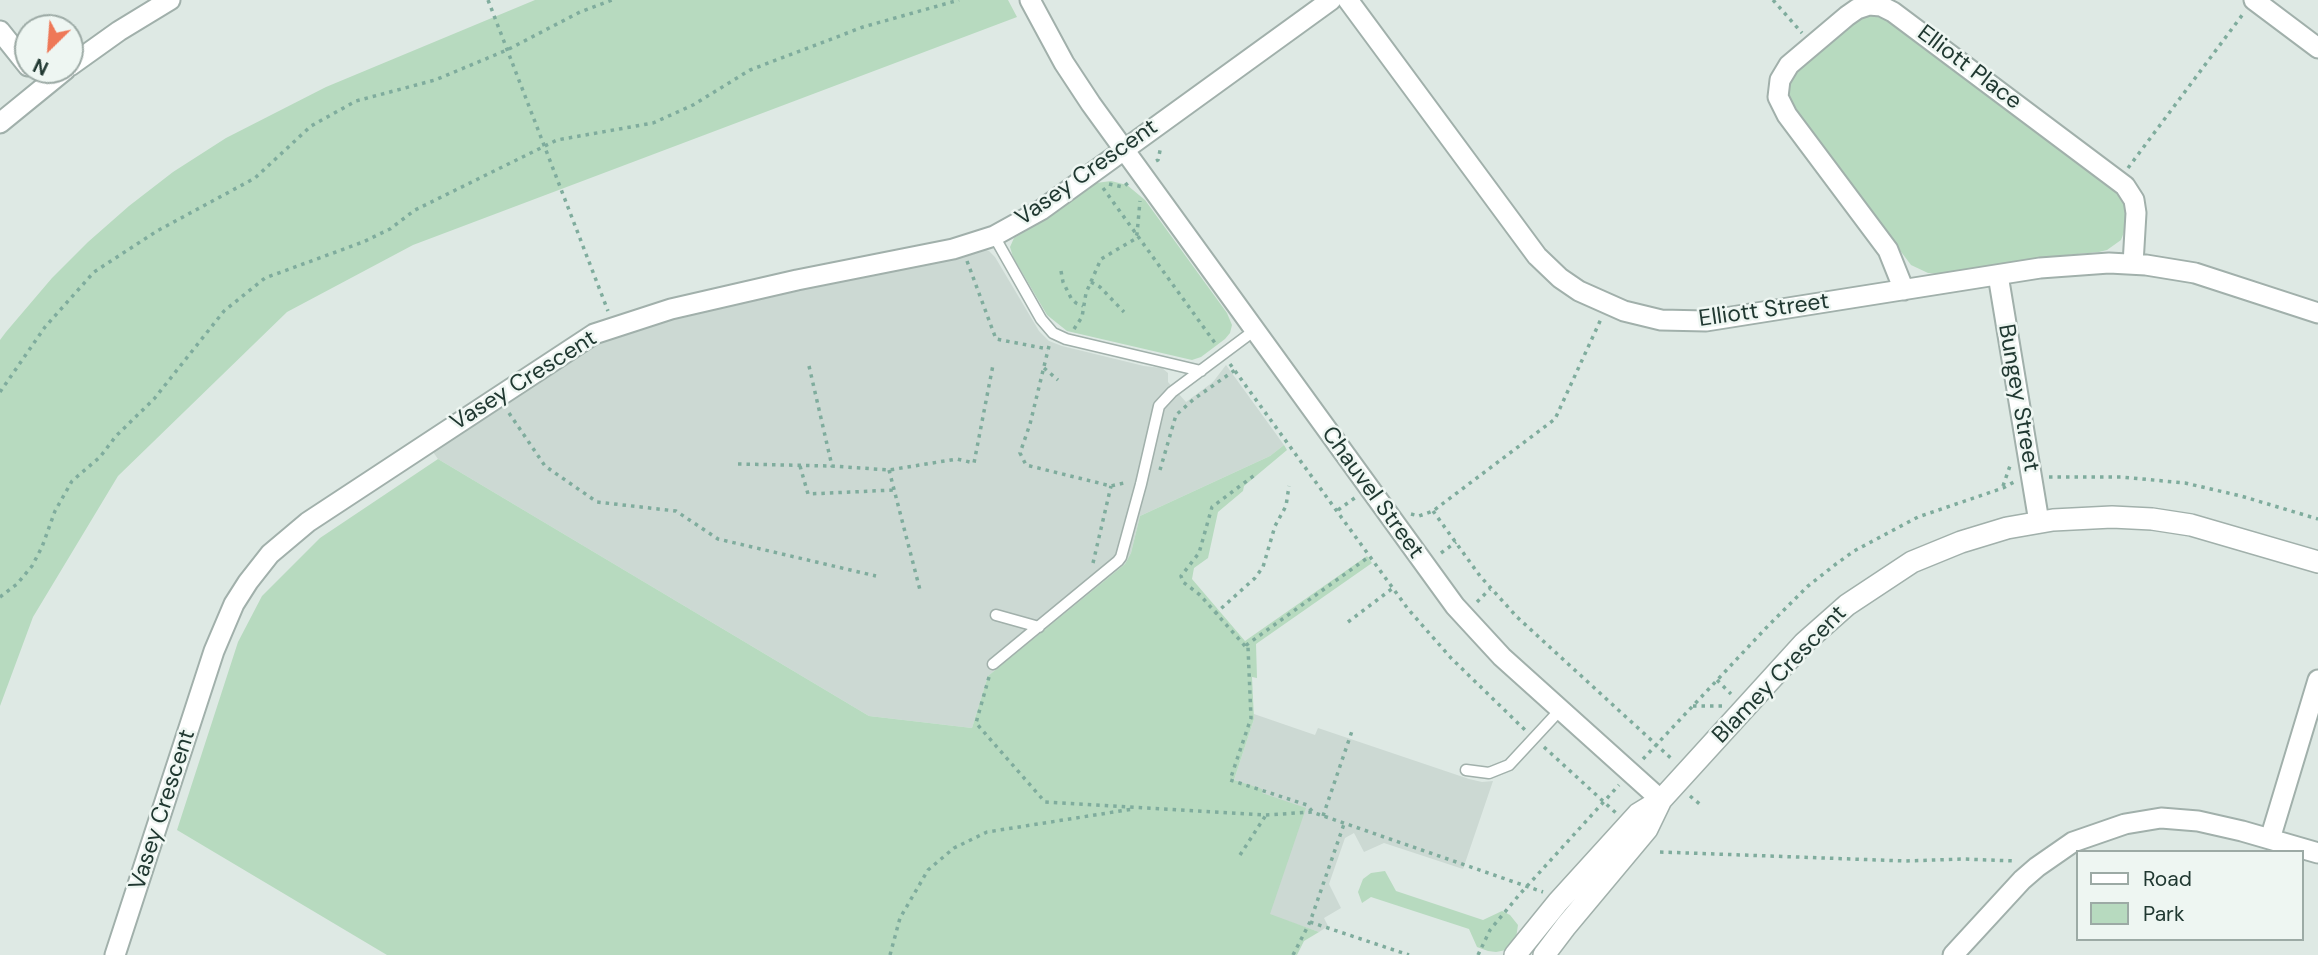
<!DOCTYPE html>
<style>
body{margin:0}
#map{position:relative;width:2318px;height:955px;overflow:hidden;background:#dee9e4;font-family:"DM Sans",sans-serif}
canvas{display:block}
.legend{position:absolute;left:2076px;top:850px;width:228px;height:91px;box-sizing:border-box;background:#eef6f2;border:2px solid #9caaa5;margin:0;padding:9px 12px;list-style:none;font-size:21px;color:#203831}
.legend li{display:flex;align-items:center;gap:14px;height:35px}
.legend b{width:35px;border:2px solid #9caaa5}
.north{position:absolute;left:14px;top:14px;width:70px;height:70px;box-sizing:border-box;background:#eef6f2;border:2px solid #9caaa5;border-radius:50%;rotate:205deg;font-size:19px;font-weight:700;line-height:28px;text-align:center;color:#203831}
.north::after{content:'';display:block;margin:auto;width:24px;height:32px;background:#ee7857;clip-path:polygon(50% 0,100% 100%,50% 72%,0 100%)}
</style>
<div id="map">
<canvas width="2318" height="955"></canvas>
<ul class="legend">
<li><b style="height:9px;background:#fff"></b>Road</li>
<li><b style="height:19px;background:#b7dabf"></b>Park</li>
</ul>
<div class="north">N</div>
</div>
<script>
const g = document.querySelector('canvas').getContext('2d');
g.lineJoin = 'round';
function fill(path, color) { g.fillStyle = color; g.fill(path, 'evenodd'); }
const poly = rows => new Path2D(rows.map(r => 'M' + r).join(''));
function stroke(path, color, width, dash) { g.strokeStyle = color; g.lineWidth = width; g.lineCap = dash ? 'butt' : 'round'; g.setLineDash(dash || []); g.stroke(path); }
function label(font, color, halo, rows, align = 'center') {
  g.font = font + ' "DM Sans",sans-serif'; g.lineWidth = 5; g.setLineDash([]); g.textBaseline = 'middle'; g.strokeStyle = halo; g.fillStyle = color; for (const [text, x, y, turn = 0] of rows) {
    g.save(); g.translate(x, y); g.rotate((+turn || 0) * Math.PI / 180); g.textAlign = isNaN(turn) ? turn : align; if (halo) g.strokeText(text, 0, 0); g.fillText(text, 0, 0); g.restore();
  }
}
fill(poly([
 [982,249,989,251,995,257,1039,331,1049,341,1062,346,1144,366,1162,368,1168,373,1168,382,1186,402,1213,382,1226,365,1284,445,1270,456,1140,516,1131,553,1125,564,988,676,972,728,869,716,438,459,433,452,579,351,632,329],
 [1254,714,1315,735,1318,728,1469,779,1482,782,1493,781,1463,869,1384,843,1364,852,1354,833,1345,838,1329,884,1341,908,1324,918,1328,926,1319,932,1270,915,1262,790,1234,780,1254,719]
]), '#ccd9d3');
fill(poly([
 [535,0,1008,0,1017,17,413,245,287,312,118,476,33,617,0,706,0,340,6,332,52,278,88,242,129,206,173,172,226,138,326,87],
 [1872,14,1885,16,2117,189,2127,205,2126,227,2121,240,2107,250,2099,252,2046,257,1939,274,1928,273,1911,265,1813,135,1790,103,1787,95,1788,84,1795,70,1858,17],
 [1111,181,1127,185,1145,200,1227,313,1232,325,1230,333,1225,339,1201,357,1192,360,1067,331,1047,315,1013,257,1010,247,1014,238,1039,223,1096,183],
 [1284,445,1287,450,1244,486,1243,491,1218,512,1208,558,1194,568,1192,579,1245,641,1367,556,1372,563,1256,644,1257,678,1252,677,1254,719,1234,780,1262,789,1262,793,1306,808,1270,914,1319,932,1304,941,1297,955,387,955,177,830,238,642,262,596,320,538,438,459,869,716,972,728,988,676,1125,564,1131,553,1140,516,1270,456],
 [1385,871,1396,891,1483,920,1502,911,1510,915,1518,925,1516,938,1506,950,1496,952,1488,951,1477,947,1469,929,1371,897,1362,903,1358,892,1363,879,1371,873]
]), '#b7dabf');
const service = poly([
 [994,236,1041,319,1053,333,1066,339,1201,371],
 [996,615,1039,627],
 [993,664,1118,561,1121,557,1141,484,1159,406,1172,392,1255,330],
 [1466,770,1489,773,1509,765,1560,710]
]);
const minor = poly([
 [1030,0,1064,63,1091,104,1455,606,1502,657,1661,800],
 [1348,0,1537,256,1560,278,1579,291,1624,311,1661,320,1706,321,2040,268,2109,263,2146,265,2195,273,2318,313],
 [2254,0,2318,48],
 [0,31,28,66],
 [70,66,119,31,170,0],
 [0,123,65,70],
 [1998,275,2039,522],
 [1904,290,1888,250,1787,115,1778,97,1780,80,1789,65,1847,16,1857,9,1869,5,1881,6,1893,12,2125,186,2134,200,2136,213,2133,264],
 [2270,839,2318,680],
 [115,955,214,651,234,604,248,582,270,554,308,522,594,334,671,309,797,280,953,249,994,236,1041,210,1331,0],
 [1953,955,2022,880,2037,867,2073,842,2125,824,2161,818,2198,821,2242,831,2318,853]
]);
const tertiary = poly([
 [1515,955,1558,902,1638,814,1661,800],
 [1544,955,1566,926,1647,829,1661,800,1804,643,1847,605,1912,562,1961,542,2007,528,2053,520,2112,517,2152,519,2191,525,2318,562]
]);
stroke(service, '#a1b0ab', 13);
stroke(minor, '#a1b0ab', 23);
stroke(tertiary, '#a1b0ab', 24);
stroke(poly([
 [488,0,608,311],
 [1773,0,1802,33],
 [1156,161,1158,160,1161,146],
 [2128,168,2243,14],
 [1109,184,1123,187,1128,183],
 [1103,188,1215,343],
 [967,261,996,339,1048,349],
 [1061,271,1063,282,1071,298,1076,303,1083,306],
 [1091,282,1100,287,1124,312],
 [1074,329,1082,317,1086,293,1101,259,1135,239,1137,234,1140,201],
 [1049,346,1030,424,1020,453,1026,465,1111,486,1128,482],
 [1230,364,1408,609,1451,658,1525,730],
 [809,366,832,466,889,470,957,459,974,463,993,365],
 [1044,368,1058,380],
 [0,392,45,327,94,272,157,231,255,178,311,126,356,101,435,80,507,50,580,12,612,0],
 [509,413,545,466,597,502,676,511,718,539,876,576],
 [738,464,832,466],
 [800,466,808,494,894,490],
 [889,470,920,590],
 [1160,470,1176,415,1194,399,1235,370],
 [2049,477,2121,477,2185,483,2241,496,2318,519],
 [2003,486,2011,463],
 [1338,510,1356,497],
 [1433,511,1480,576,1517,617,1674,761],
 [1411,514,1419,516,1433,511,1555,419,1601,319],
 [1441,553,1456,542],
 [1093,563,1111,486],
 [0,597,17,584,32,566,42,547,55,511,72,481,100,457,116,436,154,399,224,311,265,278,363,242,390,229,415,210,557,140,653,123,693,105,750,70,863,27,959,0],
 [1477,602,1490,589],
 [1215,614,1255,578,1263,567,1275,526,1286,506,1289,486],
 [1348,622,1393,588],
 [1245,646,1200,595,1183,582,1181,576,1199,553,1212,507,1256,474],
 [989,677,976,723,1045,802,1266,815,1312,812,1543,892],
 [1717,680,1731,694],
 [1693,706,1722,706],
 [1544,747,1616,813],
 [1643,759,1766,628,1808,586,1836,564,1854,551,1918,517,2003,488,2014,482],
 [1690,796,1702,806],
 [1312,811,1307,805,1230,780,1251,718,1248,647,1245,646,1370,556],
 [1323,816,1352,731],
 [1660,852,1906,861,1963,859,2016,861],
 [1240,855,1266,815],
 [1310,922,1409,955],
 [890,955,900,918,928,870,954,848,987,832,1133,809],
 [1293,955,1310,922,1344,824],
 [1478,955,1490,930,1519,895,1619,785]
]), '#7fac9d', 3.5, [3.5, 5]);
stroke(service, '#fff', 10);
stroke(minor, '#fff', 19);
stroke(tertiary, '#fff', 21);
label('23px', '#203831', '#eef6f2', [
 ["Elliott Place",1969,68,37],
 ["Vasey Crescent",1087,173,-35],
 ["Elliott Street",1764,311,-8],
 ["Vasey Crescent",524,381,-32],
 ["Bungey Street",2018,398,80],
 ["Chauvel Street",1372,493,54],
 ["Blamey Crescent",1780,675,-46],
 ["Vasey Crescent",163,810,-72]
]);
</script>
